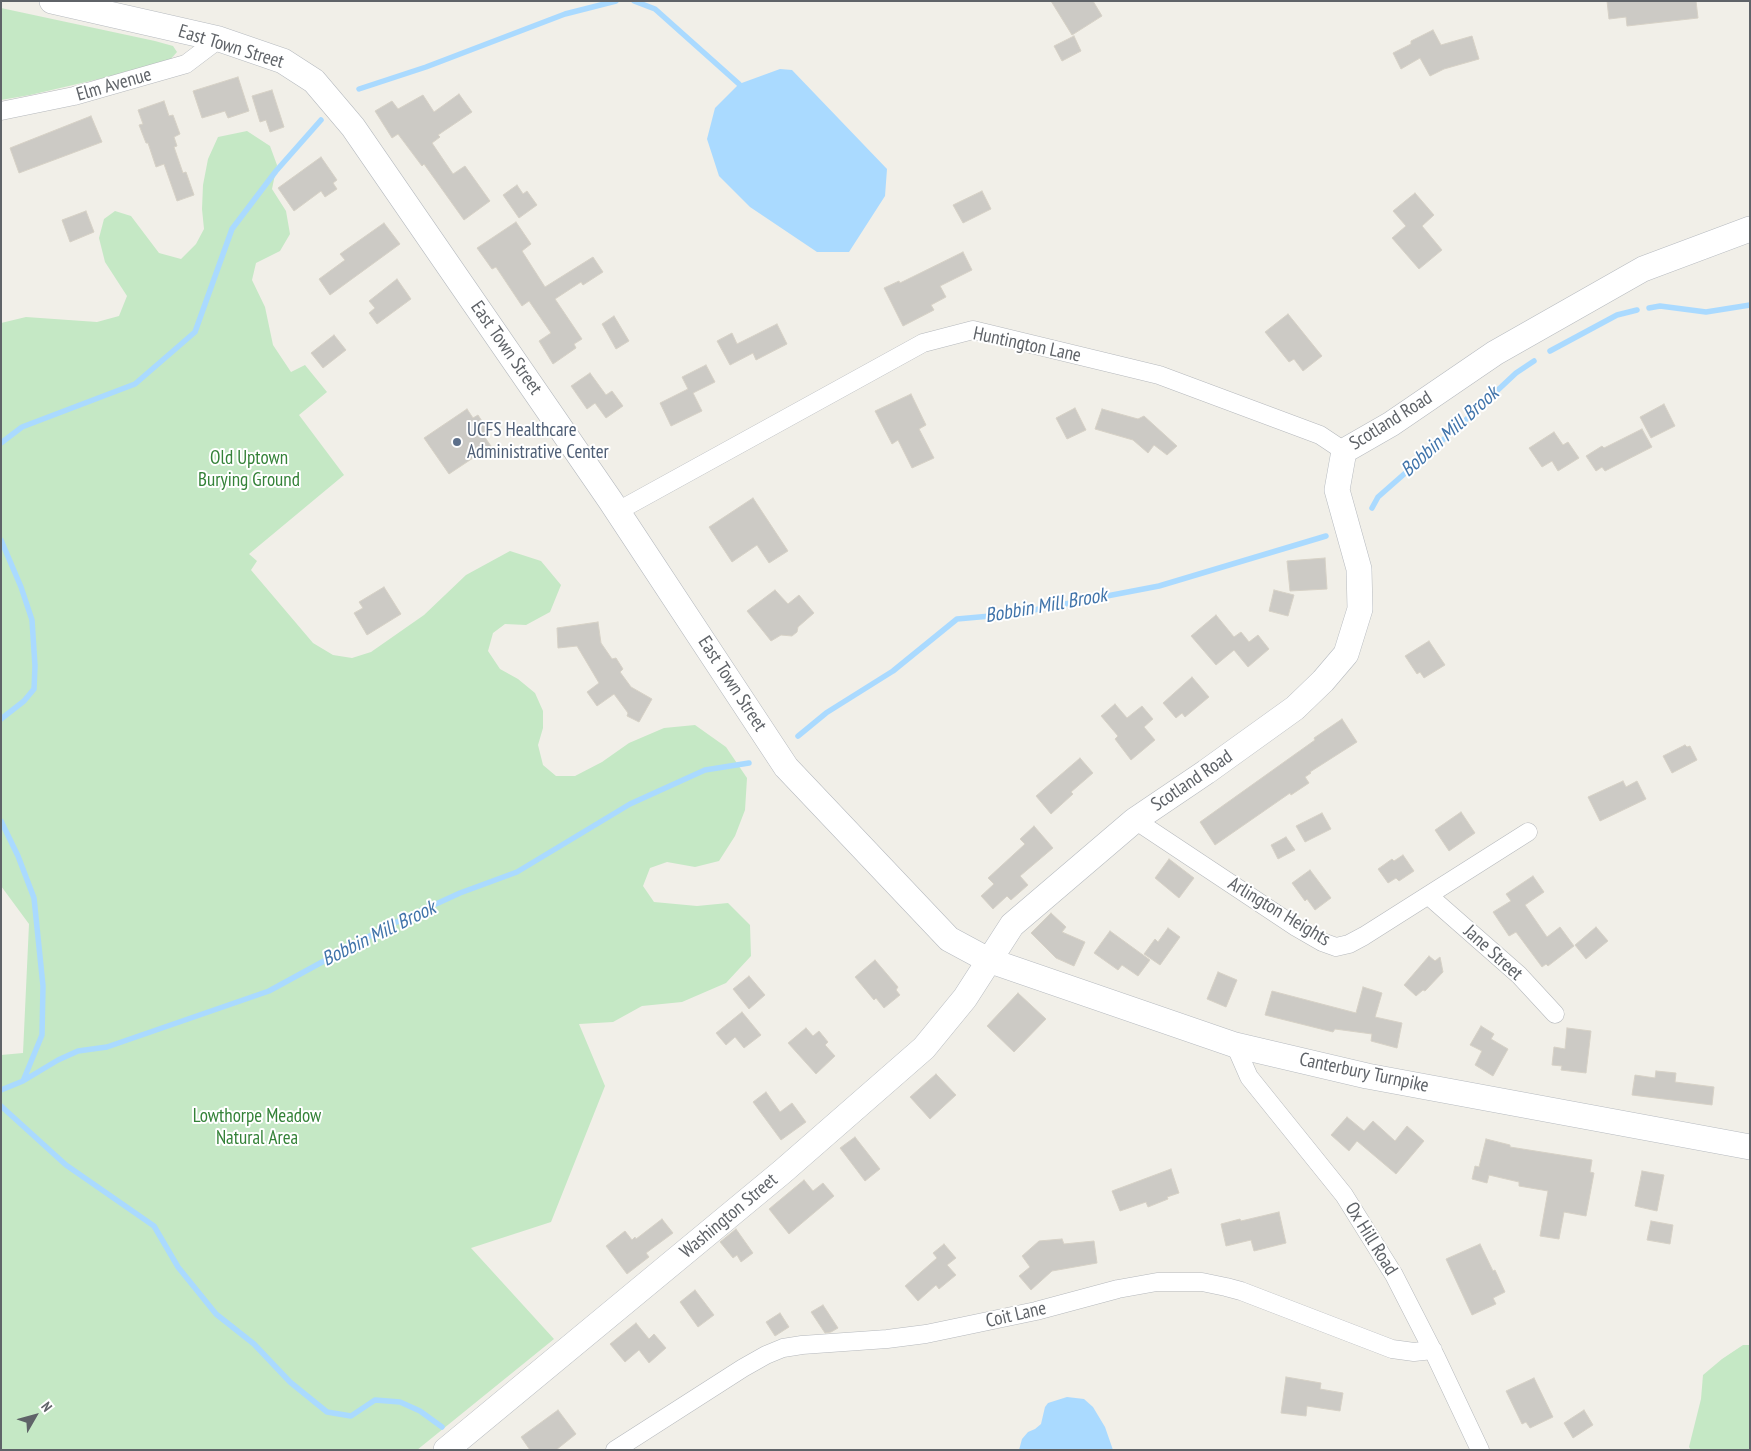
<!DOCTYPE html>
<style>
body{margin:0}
#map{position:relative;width:1751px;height:1451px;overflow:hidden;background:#f1efe8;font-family:"PT Sans Narrow",sans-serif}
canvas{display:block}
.frame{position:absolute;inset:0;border:2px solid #5f6368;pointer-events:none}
.north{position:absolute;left:10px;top:1391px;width:50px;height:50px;-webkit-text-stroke:4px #fff;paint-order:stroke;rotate:52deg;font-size:14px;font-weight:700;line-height:20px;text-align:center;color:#5f6368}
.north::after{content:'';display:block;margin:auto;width:18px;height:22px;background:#5f6368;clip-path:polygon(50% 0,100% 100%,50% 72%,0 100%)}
</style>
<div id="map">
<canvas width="1751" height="1451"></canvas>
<div class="frame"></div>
<div class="north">N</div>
</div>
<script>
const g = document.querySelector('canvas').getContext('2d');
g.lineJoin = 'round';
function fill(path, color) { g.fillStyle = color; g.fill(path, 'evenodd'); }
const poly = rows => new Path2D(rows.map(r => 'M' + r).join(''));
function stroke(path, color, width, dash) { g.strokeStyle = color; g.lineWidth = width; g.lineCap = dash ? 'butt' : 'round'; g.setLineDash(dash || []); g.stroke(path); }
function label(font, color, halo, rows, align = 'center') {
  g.font = font + ' "PT Sans Narrow",sans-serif'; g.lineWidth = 4; g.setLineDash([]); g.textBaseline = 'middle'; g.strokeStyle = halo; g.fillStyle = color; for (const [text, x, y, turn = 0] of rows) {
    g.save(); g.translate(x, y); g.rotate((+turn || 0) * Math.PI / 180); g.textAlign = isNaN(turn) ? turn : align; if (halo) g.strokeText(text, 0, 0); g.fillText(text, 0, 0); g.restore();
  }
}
fill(poly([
 [1,8,155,41,173,46,177,52,169,61,142,69,30,95,1,100],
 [247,131,270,146,277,165,272,189,286,211,290,234,280,251,256,263,252,280,265,307,273,345,291,372,305,365,327,392,299,415,344,475,249,554,257,561,251,570,313,643,333,655,352,658,371,652,424,615,466,575,510,551,541,561,561,585,550,612,526,625,505,624,493,633,488,651,500,669,518,679,535,693,543,711,543,728,538,745,543,765,556,776,575,776,602,762,629,743,664,728,695,725,726,747,747,778,745,810,735,836,719,861,695,867,667,862,650,868,643,886,654,902,697,906,728,903,750,925,751,956,726,983,682,1002,642,1006,613,1022,579,1024,605,1086,551,1222,471,1248,554,1339,417,1450,1,1450,1,1055,23,1053,29,924,1,886,1,323,26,317,97,322,119,316,127,296,105,262,99,238,104,219,115,211,131,216,159,253,181,259,196,244,204,229,202,209,203,185,208,159,218,137],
 [1743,1345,1750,1345,1750,1450,1691,1450,1689,1447,1701,1399,1703,1375,1722,1359]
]), '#c5e8c5');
fill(poly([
 [780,69,792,70,887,169,885,196,849,252,817,252,750,207,719,176,707,139,715,108,739,84],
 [1067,1397,1084,1399,1093,1407,1105,1427,1113,1450,1019,1450,1022,1439,1028,1432,1035,1429,1041,1424,1045,1407,1048,1403]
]), '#aadaff');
stroke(poly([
 [634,1,655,9,739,84],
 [359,89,426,67,565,14,616,1],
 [1649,308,1660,306,1706,312,1750,305],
 [1550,351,1617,315,1637,310],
 [1,443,22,427,135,384,195,332,232,229,276,171,321,120],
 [1372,508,1378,497,1469,417,1516,373,1534,361],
 [1,540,21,587,32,620,35,666,34,689,24,701,1,719],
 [798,736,826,713,893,671,957,619,1013,614,1159,586,1326,536],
 [1,821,18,856,34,898,43,986,42,1035,23,1081],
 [1,1090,23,1081,58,1060,78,1051,107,1047,269,991,390,925,460,893,517,872,630,804,705,770,749,763],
 [1,1106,66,1165,154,1226,178,1267,216,1314,254,1344,290,1382,327,1412,351,1416,375,1400,400,1402,420,1411,442,1427]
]), '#aadaff', 5.5);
const building = poly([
 [1051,1,1093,1,1102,16,1072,35,1051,1],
 [1607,1,1696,1,1698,18,1627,26,1626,17,1609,19,1607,1],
 [1433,30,1441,45,1472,36,1479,59,1444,69,1430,76,1420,58,1401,69,1393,53,1411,44,1411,41,1433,30],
 [1074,36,1081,51,1062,61,1054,46,1074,36],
 [238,77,249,111,228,118,225,111,202,118,193,91,238,77],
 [272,90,284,127,270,132,266,120,260,122,252,96,272,90],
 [459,94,472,112,438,135,440,137,432,143,453,174,465,166,490,201,464,220,424,164,422,166,398,134,392,138,375,111,392,101,398,109,423,95,434,112,459,94],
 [164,101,169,116,173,115,180,134,174,137,177,146,174,147,183,173,186,172,194,195,177,201,164,164,156,167,148,143,146,143,139,125,143,124,138,110,164,101],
 [91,116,102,142,19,173,10,148,91,116],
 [321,157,337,180,333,183,337,189,325,197,321,191,294,211,278,188,321,157],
 [517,185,523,194,527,191,537,205,519,218,503,195,517,185],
 [982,191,991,209,963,223,953,205,982,191],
 [1415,193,1434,215,1422,226,1442,250,1419,269,1392,238,1406,226,1393,211,1415,193],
 [86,211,94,232,70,242,62,220,86,211],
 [516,222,531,244,522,251,545,287,593,257,603,272,583,285,581,282,555,299,582,339,574,344,576,348,553,364,539,341,551,333,529,301,522,306,496,267,492,269,477,248,516,222],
 [384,223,400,244,330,295,319,279,345,260,340,254,384,223],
 [963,252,972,270,940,286,946,297,931,305,934,310,903,326,884,288,899,281,900,283,963,252],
 [397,279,411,299,377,324,369,313,375,308,369,301,397,279],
 [1288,314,1322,356,1303,371,1294,359,1289,362,1265,332,1288,314],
 [614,316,629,341,616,349,602,324,614,316],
 [777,324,787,344,756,360,753,353,730,365,717,341,732,333,737,344,777,324],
 [334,335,346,350,323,368,311,353,334,335],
 [706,365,715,382,693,393,702,411,671,426,660,403,688,389,682,377,706,365],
 [590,373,606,395,612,391,623,406,606,418,595,403,587,409,571,386,590,373],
 [911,394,926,425,919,429,934,458,912,468,898,440,892,444,875,411,911,394],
 [1664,404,1675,426,1651,438,1640,417,1664,404],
 [1075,408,1086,430,1067,439,1056,418,1075,408],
 [467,409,473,418,478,415,489,432,484,436,491,446,449,474,424,438,467,409],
 [1102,409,1138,419,1144,416,1177,446,1167,455,1154,445,1148,453,1133,440,1095,429,1102,409],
 [1642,429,1652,447,1605,471,1602,467,1596,471,1586,456,1602,446,1604,448,1642,429],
 [1554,432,1563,445,1568,442,1579,458,1558,471,1552,461,1542,467,1529,448,1554,432],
 [753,498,788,551,769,563,757,545,732,562,709,527,753,498],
 [1325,558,1327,589,1290,591,1287,561,1325,558],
 [384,587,401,614,367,635,354,613,363,608,359,602,384,587],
 [775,590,788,604,799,595,814,613,798,627,797,632,792,636,781,635,771,641,747,611,775,590],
 [1274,590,1294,595,1288,616,1269,611,1274,590],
 [1216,615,1234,637,1241,632,1249,642,1258,635,1269,649,1248,667,1234,650,1216,665,1191,636,1216,615],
 [598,622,601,643,612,659,616,658,623,669,620,672,631,687,652,699,639,722,627,716,628,713,614,694,597,706,587,692,599,683,577,646,558,648,557,628,598,622],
 [1429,641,1445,665,1424,678,1420,672,1417,674,1405,656,1429,641],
 [1192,677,1209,697,1185,717,1182,713,1176,718,1163,703,1192,677],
 [1115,704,1127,718,1142,706,1153,719,1144,727,1155,740,1131,760,1115,739,1118,736,1101,716,1115,704],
 [1342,719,1357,742,1310,772,1311,773,1305,777,1309,783,1291,795,1290,793,1215,845,1200,822,1315,740,1314,738,1342,719],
 [1685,745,1687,747,1690,746,1697,760,1672,773,1663,756,1685,745],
 [1080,758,1093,773,1071,792,1073,794,1051,814,1036,796,1080,758],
 [1623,781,1626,787,1637,781,1646,799,1600,821,1588,797,1623,781],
 [1461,812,1475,833,1449,851,1435,830,1461,812],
 [1322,813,1331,829,1305,842,1296,826,1322,813],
 [1034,826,1053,848,1020,876,1028,885,1011,900,1007,896,993,909,981,896,994,884,988,878,1025,844,1020,839,1034,826],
 [1286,837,1295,850,1278,859,1271,845,1286,837],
 [1403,855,1414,871,1399,881,1396,878,1388,883,1378,869,1392,859,1394,861,1403,855],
 [1169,859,1194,878,1179,898,1155,878,1169,859],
 [1310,870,1331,898,1315,910,1307,899,1305,901,1292,883,1310,870],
 [1533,876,1544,892,1525,905,1547,937,1560,927,1574,946,1548,966,1546,964,1542,967,1516,932,1509,936,1493,912,1511,901,1506,894,1533,876],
 [1051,913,1066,927,1062,932,1085,942,1074,966,1056,958,1031,933,1051,913],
 [1596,927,1608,941,1586,959,1575,945,1596,927],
 [1168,928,1180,937,1160,965,1144,954,1155,939,1158,942,1168,928],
 [1110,931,1150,960,1138,976,1122,965,1118,970,1094,953,1110,931],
 [1429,956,1435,961,1440,957,1443,972,1425,991,1423,990,1416,996,1404,985,1429,956],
 [875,960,898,987,896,990,900,995,884,1008,876,998,874,1000,855,977,875,960],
 [1218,972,1237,980,1226,1007,1207,999,1218,972],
 [749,976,765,995,749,1009,733,989,749,976],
 [1363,987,1382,993,1375,1017,1402,1023,1397,1048,1371,1041,1372,1034,1335,1029,1333,1032,1265,1015,1272,991,1356,1013,1363,987],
 [1018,993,1046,1019,1014,1052,987,1026,1018,993],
 [742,1012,761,1035,744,1048,735,1037,726,1045,716,1033,742,1012],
 [1481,1026,1494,1034,1491,1039,1508,1049,1493,1076,1475,1065,1482,1051,1470,1045,1481,1026],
 [806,1028,813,1036,819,1031,828,1042,825,1045,835,1056,816,1074,788,1043,806,1028],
 [1567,1028,1591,1031,1586,1073,1561,1070,1562,1066,1552,1065,1554,1047,1565,1049,1567,1028],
 [1656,1071,1676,1073,1675,1082,1714,1087,1712,1105,1632,1095,1635,1075,1655,1078,1656,1071],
 [936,1074,956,1095,930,1119,910,1097,936,1074],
 [766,1092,780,1112,792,1103,806,1122,781,1140,753,1102,766,1092],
 [1347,1117,1364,1131,1373,1121,1395,1141,1407,1126,1424,1141,1396,1174,1357,1141,1349,1151,1331,1135,1347,1117],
 [855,1137,880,1169,865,1181,840,1148,855,1137],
 [1486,1139,1510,1145,1510,1147,1592,1160,1590,1172,1594,1173,1586,1216,1564,1212,1559,1239,1540,1236,1548,1191,1519,1186,1519,1182,1489,1175,1487,1183,1472,1179,1475,1166,1479,1167,1486,1139],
 [1171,1169,1179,1193,1167,1197,1168,1199,1148,1207,1146,1202,1120,1211,1112,1191,1171,1169],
 [1642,1171,1664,1175,1657,1211,1635,1206,1642,1171],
 [804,1180,813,1191,823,1183,834,1196,789,1234,769,1209,804,1180],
 [1279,1212,1286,1243,1254,1251,1251,1240,1226,1246,1221,1224,1240,1219,1241,1221,1279,1212],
 [662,1219,673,1233,646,1253,649,1257,627,1274,606,1246,625,1231,632,1240,635,1237,636,1239,662,1219],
 [1651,1221,1673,1225,1670,1244,1647,1240,1651,1221],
 [736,1229,753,1253,741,1262,737,1255,733,1258,720,1242,736,1229],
 [1062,1239,1064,1244,1094,1241,1097,1263,1052,1271,1031,1290,1019,1276,1030,1267,1022,1256,1039,1241,1062,1239],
 [944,1244,956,1258,947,1265,956,1275,939,1289,936,1285,918,1301,905,1286,937,1258,933,1253,944,1244],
 [1480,1244,1493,1271,1495,1270,1505,1292,1493,1298,1496,1304,1472,1315,1446,1259,1480,1244],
 [695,1290,714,1315,698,1327,680,1302,695,1290],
 [823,1305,838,1328,831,1332,825,1333,811,1312,823,1305],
 [780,1313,789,1327,775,1336,766,1322,780,1313],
 [636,1323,649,1339,654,1334,666,1348,649,1363,639,1350,625,1362,610,1344,636,1323],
 [1286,1377,1321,1383,1320,1389,1343,1393,1340,1411,1307,1406,1306,1416,1281,1413,1286,1377],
 [1534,1378,1553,1417,1530,1428,1526,1422,1522,1424,1506,1391,1534,1378],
 [558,1410,576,1434,556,1450,530,1450,521,1437,558,1410],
 [1584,1410,1593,1425,1573,1438,1564,1423,1584,1410]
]);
fill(building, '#cccac5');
stroke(building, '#d6d1c6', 1);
const street = poly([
 [1,111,74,96,186,64,219,39],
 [618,511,923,343,973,330,1159,375,1320,435,1344,451],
 [1135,820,1296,927,1322,942,1336,947,1349,944,1364,936,1528,832],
 [1429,896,1519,975,1555,1014],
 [1235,1045,1249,1077,1344,1195,1394,1275,1436,1357,1480,1450],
 [615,1450,743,1368,766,1355,783,1348,802,1345,887,1339,926,1334,1036,1311,1118,1289,1157,1282,1202,1282,1226,1287,1241,1291,1392,1349,1414,1352,1433,1350]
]);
const secondary = poly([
 [52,1,219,39,283,61,314,81,353,127,610,500,786,767,949,939,988,960,1235,1045,1367,1076,1750,1147],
 [446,1450,782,1172,924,1048,965,998,1012,925,1135,820,1206,772,1295,708,1323,681,1346,654,1360,609,1359,569,1337,490,1344,451,1391,424,1495,353,1643,269,1750,229]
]);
stroke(street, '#b5b8bc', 19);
stroke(secondary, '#b6babf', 26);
stroke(street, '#fff', 18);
stroke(secondary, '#fff', 25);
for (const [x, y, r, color] of [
 [457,442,5,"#5c6f8a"]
]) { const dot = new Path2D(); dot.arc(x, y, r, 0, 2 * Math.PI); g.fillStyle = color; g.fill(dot); stroke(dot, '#fff', 2); }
label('19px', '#5f6368', '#fff', [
 ["East Town Street",231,47,17],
 ["Elm Avenue",114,85,-16],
 ["Huntington Lane",1027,345,12],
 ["East Town Street",506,348,55],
 ["Scotland Road",1391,421,-32],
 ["East Town Street",732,684,57],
 ["Scotland Road",1192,781,-34],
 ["Arlington Heights",1279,912,31],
 ["Jane Street",1493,953,42],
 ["Canterbury Turnpike",1364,1073,12],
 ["Washington Street",729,1216,-40],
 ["Ox Hill Road",1371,1239,58],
 ["Coit Lane",1016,1315,-13]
]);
label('19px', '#4e5e75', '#fff', [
 ["UCFS Healthcare",467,431],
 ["Administrative Center",467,453]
], 'left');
label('19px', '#348238', '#fff', [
 ["Old Uptown",249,459],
 ["Burying Ground",249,481],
 ["Lowthorpe Meadow",257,1117],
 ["Natural Area",257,1139]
]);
label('italic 20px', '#4174aa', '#fff', [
 ["Bobbin Mill Brook",1450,432,-42],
 ["Bobbin Mill Brook",1046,606,-10],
 ["Bobbin Mill Brook",379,934,-26]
]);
</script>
